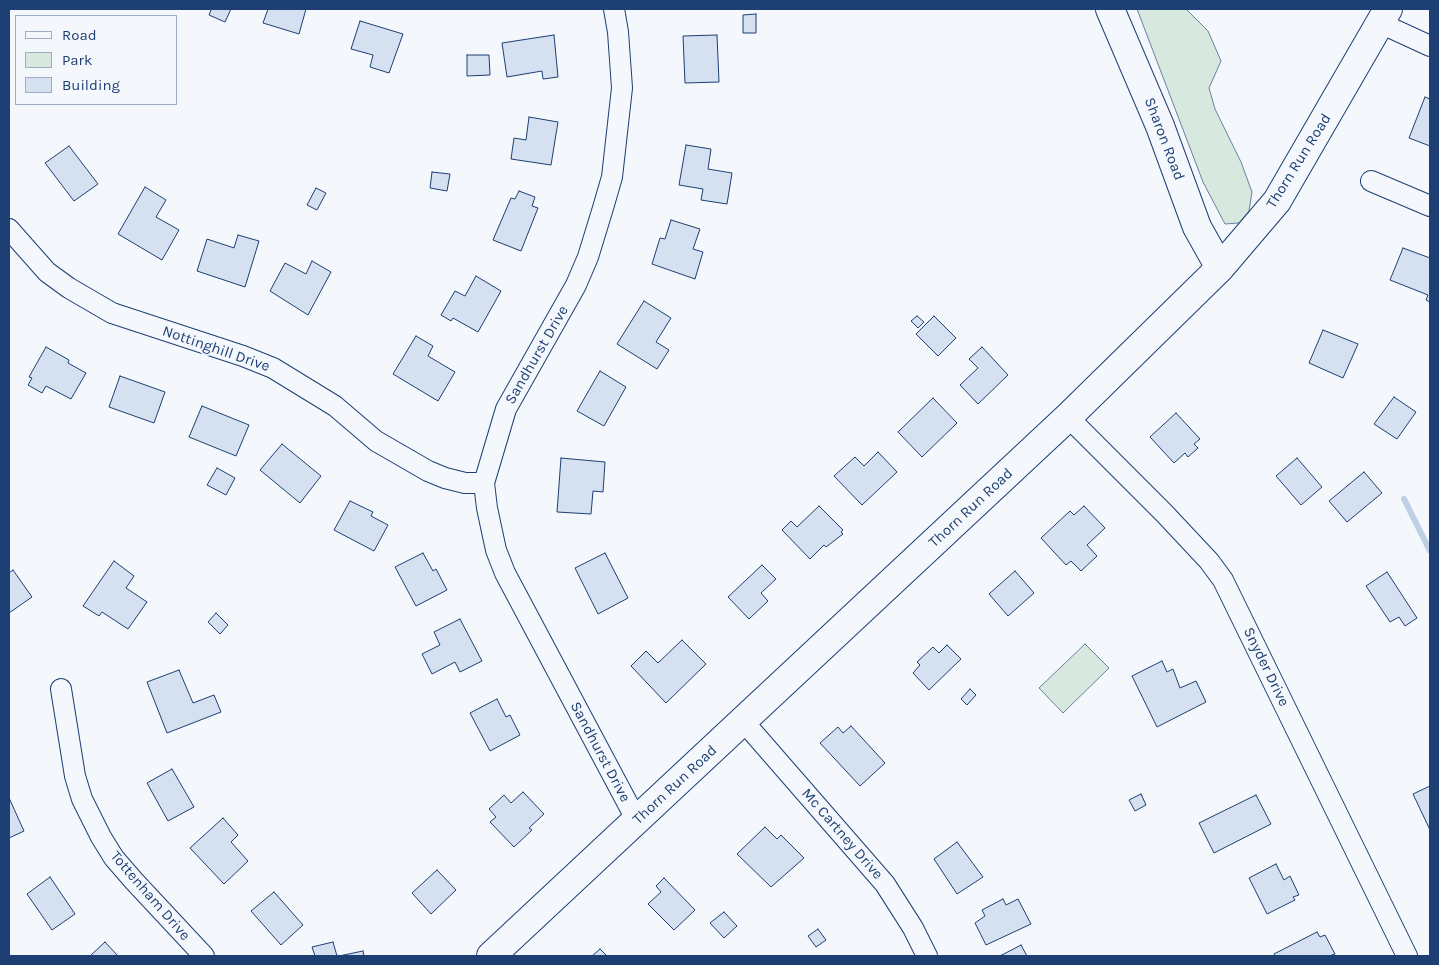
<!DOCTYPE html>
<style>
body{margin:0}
#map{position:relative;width:1439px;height:965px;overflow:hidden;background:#f4f7fb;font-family:Karla,sans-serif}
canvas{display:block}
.frame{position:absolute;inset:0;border:10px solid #1d3f73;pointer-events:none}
.legend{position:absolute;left:15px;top:15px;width:162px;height:90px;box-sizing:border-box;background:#f4f7fb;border:1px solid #9eadc5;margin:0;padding:6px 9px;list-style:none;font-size:15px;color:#1d3f73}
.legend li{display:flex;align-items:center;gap:10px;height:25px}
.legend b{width:25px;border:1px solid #9eadc5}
</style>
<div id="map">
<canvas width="1439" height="965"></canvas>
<div class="frame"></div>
<ul class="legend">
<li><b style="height:6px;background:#f4f7fb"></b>Road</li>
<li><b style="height:14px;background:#d7e8df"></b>Park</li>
<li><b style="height:14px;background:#d5e0f0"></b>Building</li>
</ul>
</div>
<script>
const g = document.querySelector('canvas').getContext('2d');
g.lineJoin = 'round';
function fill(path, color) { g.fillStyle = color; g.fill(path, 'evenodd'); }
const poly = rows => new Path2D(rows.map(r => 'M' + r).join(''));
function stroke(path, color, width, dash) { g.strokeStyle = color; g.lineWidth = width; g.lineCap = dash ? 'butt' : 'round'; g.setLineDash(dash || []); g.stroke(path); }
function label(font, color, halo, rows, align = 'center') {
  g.font = font + ' Karla,sans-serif'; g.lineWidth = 4; g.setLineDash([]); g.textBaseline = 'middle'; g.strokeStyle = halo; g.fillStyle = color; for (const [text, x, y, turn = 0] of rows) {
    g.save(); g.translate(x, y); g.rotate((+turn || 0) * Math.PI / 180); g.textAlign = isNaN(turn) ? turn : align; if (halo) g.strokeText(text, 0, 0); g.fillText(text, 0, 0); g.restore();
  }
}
const green = poly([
 [1137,9,1186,9,1208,31,1221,61,1209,88,1215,109,1241,162,1252,192,1249,211,1239,223,1225,224,1203,182,1137,9],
 [1085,644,1109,668,1063,713,1039,688,1085,644]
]);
fill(green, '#d7e8df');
stroke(green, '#687fa3', 1);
stroke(poly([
 [1404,499,1430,551]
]), '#bed0e5', 6);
const building = poly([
 [209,9,231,9,225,22,209,15,211,10,209,9],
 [268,9,306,9,299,34,263,23,268,9],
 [756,14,756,33,743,33,743,15,756,14],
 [360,21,403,34,389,73,370,67,373,55,351,49,360,21],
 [554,35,558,77,543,79,542,71,507,77,502,43,554,35],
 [717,35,719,82,685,83,683,36,717,35],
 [467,55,489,55,490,75,467,76,467,55],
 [1425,97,1430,99,1430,146,1409,138,1425,97],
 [529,117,558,122,551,165,511,159,514,138,526,140,529,117],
 [686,145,711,149,708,169,732,173,727,204,701,200,703,189,679,185,686,145],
 [69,146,98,184,74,201,45,163,69,146],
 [432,172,450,174,447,191,430,188,432,172],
 [145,187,166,200,156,217,179,230,162,260,118,234,145,187],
 [316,188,326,193,317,210,307,205,316,188],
 [519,191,535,197,532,206,538,208,521,251,493,240,511,198,515,199,519,191],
 [671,220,700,229,693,249,703,252,695,279,652,264,660,238,665,239,671,220],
 [238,235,259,241,245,287,197,271,207,239,234,248,238,235],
 [1403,248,1430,258,1430,302,1426,300,1428,295,1390,280,1403,248],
 [312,261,331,272,308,315,270,291,285,263,306,274,312,261],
 [476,276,501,291,478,332,453,318,451,321,441,315,455,291,465,296,476,276],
 [644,301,671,318,656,342,669,350,657,369,617,344,644,301],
 [917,316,924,322,918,328,911,321,917,316],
 [934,316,956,338,938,356,916,334,934,316],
 [1323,330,1358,344,1343,378,1309,363,1323,330],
 [416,336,433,346,428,356,455,372,438,401,393,374,416,336],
 [46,347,69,360,68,363,86,373,71,399,46,386,42,393,28,385,32,378,29,377,46,347],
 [982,347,1008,375,978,404,960,385,978,368,969,359,982,347],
 [600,371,626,387,604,426,577,411,600,371],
 [120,376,165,392,154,423,109,407,120,376],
 [1394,397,1416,412,1397,439,1374,424,1394,397],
 [933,398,957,423,922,457,898,432,933,398],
 [202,406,249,425,236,456,189,437,202,406],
 [1176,413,1200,439,1194,444,1198,448,1188,457,1185,453,1174,463,1150,437,1176,413],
 [282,444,321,476,300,503,260,470,282,444],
 [878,452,897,472,862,505,834,476,855,457,864,466,878,452],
 [561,458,605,462,603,492,593,491,591,514,557,512,561,458],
 [1297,458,1322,487,1301,505,1276,476,1297,458],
 [217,468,235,478,226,495,207,485,217,468],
 [1364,472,1382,493,1347,522,1329,501,1364,472],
 [350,501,373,512,371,516,388,525,374,551,334,530,350,501],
 [819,506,843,530,841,532,843,534,826,547,824,545,810,559,782,530,791,521,797,527,819,506],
 [1084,506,1105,528,1087,545,1097,556,1081,571,1071,561,1066,565,1041,538,1070,511,1074,515,1084,506],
 [423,553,433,571,436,569,447,590,416,606,395,567,423,553],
 [605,553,628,598,598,614,575,568,605,553],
 [114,561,134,576,126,588,147,602,128,629,102,612,99,616,83,606,114,561],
 [762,565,776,579,761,593,768,601,749,619,728,597,762,565],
 [13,570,32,597,9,613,9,573,13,570],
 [1015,571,1034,593,1008,616,989,594,1015,571],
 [1387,572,1417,618,1405,626,1399,617,1390,622,1366,586,1387,572],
 [216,613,228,625,220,634,208,622,216,613],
 [460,619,482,661,460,672,455,662,432,674,422,654,440,645,434,632,460,619],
 [682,640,706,664,666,703,631,666,646,651,658,663,682,640],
 [947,645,961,659,929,690,913,673,920,665,917,662,933,647,939,653,947,645],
 [1162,661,1167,672,1173,669,1180,688,1196,681,1206,702,1157,727,1132,676,1162,661],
 [179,670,193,703,214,695,221,712,167,733,147,682,179,670],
 [970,689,976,695,967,705,961,699,970,689],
 [497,699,506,717,510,715,520,735,490,751,470,713,497,699],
 [851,726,885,763,860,786,820,743,838,727,843,733,851,726],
 [172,769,194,807,168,821,147,783,172,769],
 [1430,786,1430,830,1413,794,1430,786],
 [523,792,544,814,529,828,532,830,514,847,490,822,496,817,489,809,504,795,511,803,523,792],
 [1141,794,1146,805,1135,811,1129,800,1141,794],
 [1256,795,1271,824,1214,853,1199,823,1256,795],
 [10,800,24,831,9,838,9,801,10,800],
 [223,818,238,835,231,842,248,861,224,884,190,848,223,818],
 [765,827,777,839,781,835,804,858,771,887,737,854,765,827],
 [957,842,983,877,957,894,934,859,957,842],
 [1276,864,1284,880,1290,876,1299,895,1293,897,1295,900,1267,914,1249,878,1276,864],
 [437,870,456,890,431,914,412,893,437,870],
 [50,877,75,914,52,930,27,894,50,877],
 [664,878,695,910,674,930,648,904,661,892,656,886,664,878],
 [274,892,303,925,281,945,251,911,274,892],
 [1003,899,1006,905,1018,899,1031,924,986,945,975,923,985,916,982,910,1003,899],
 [724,912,737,926,724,938,710,923,724,912],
 [818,929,826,940,816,947,808,936,818,929],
 [1317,932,1320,937,1325,935,1335,954,1329,956,1275,956,1274,954,1317,932],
 [105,942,118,956,90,956,105,942],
 [333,942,337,956,315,956,312,947,333,942],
 [1021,945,1027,956,1000,956,1021,945],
 [600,949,607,956,592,956,600,949],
 [363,951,364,956,339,956,363,951]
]);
fill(building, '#d5e0f0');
stroke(building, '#1d3f73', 1);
const street = poly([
 [614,9,618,32,622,88,612,177,603,208,588,257,576,285,506,409,484,483,487,508,496,550,505,573,637,821],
 [1380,23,1430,46],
 [1371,181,1430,206],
 [9,229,47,272,69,288,112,313,243,356,273,368,335,406,376,441,428,471,445,478,465,483,484,483],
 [1068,417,1164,513,1209,561,1223,580,1407,956],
 [61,689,75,776,82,799,101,837,114,858,134,881,204,956],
 [744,722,885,884,913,928,927,956]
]);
const secondary = poly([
 [1110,9,1160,126,1197,227,1220,268],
 [491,956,1068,417,1220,268,1277,201,1388,9]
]);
stroke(street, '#1d3f73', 22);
stroke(secondary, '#1d3f73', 30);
stroke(street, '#f4f7fb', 20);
stroke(secondary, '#f4f7fb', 28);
label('15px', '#1d3f73', '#f4f7fb', [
 ["Sharon Road",1164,139,69],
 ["Thorn Run Road",1299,161,-58],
 ["Nottinghill Drive",216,349,19],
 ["Sandhurst Drive",537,355,-60],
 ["Thorn Run Road",971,508,-43],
 ["Snyder Drive",1266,667,64],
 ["Sandhurst Drive",600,752,62],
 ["Thorn Run Road",675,785,-43],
 ["Mc Cartney Drive",842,834,49],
 ["Tottenham Drive",150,896,49]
]);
</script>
